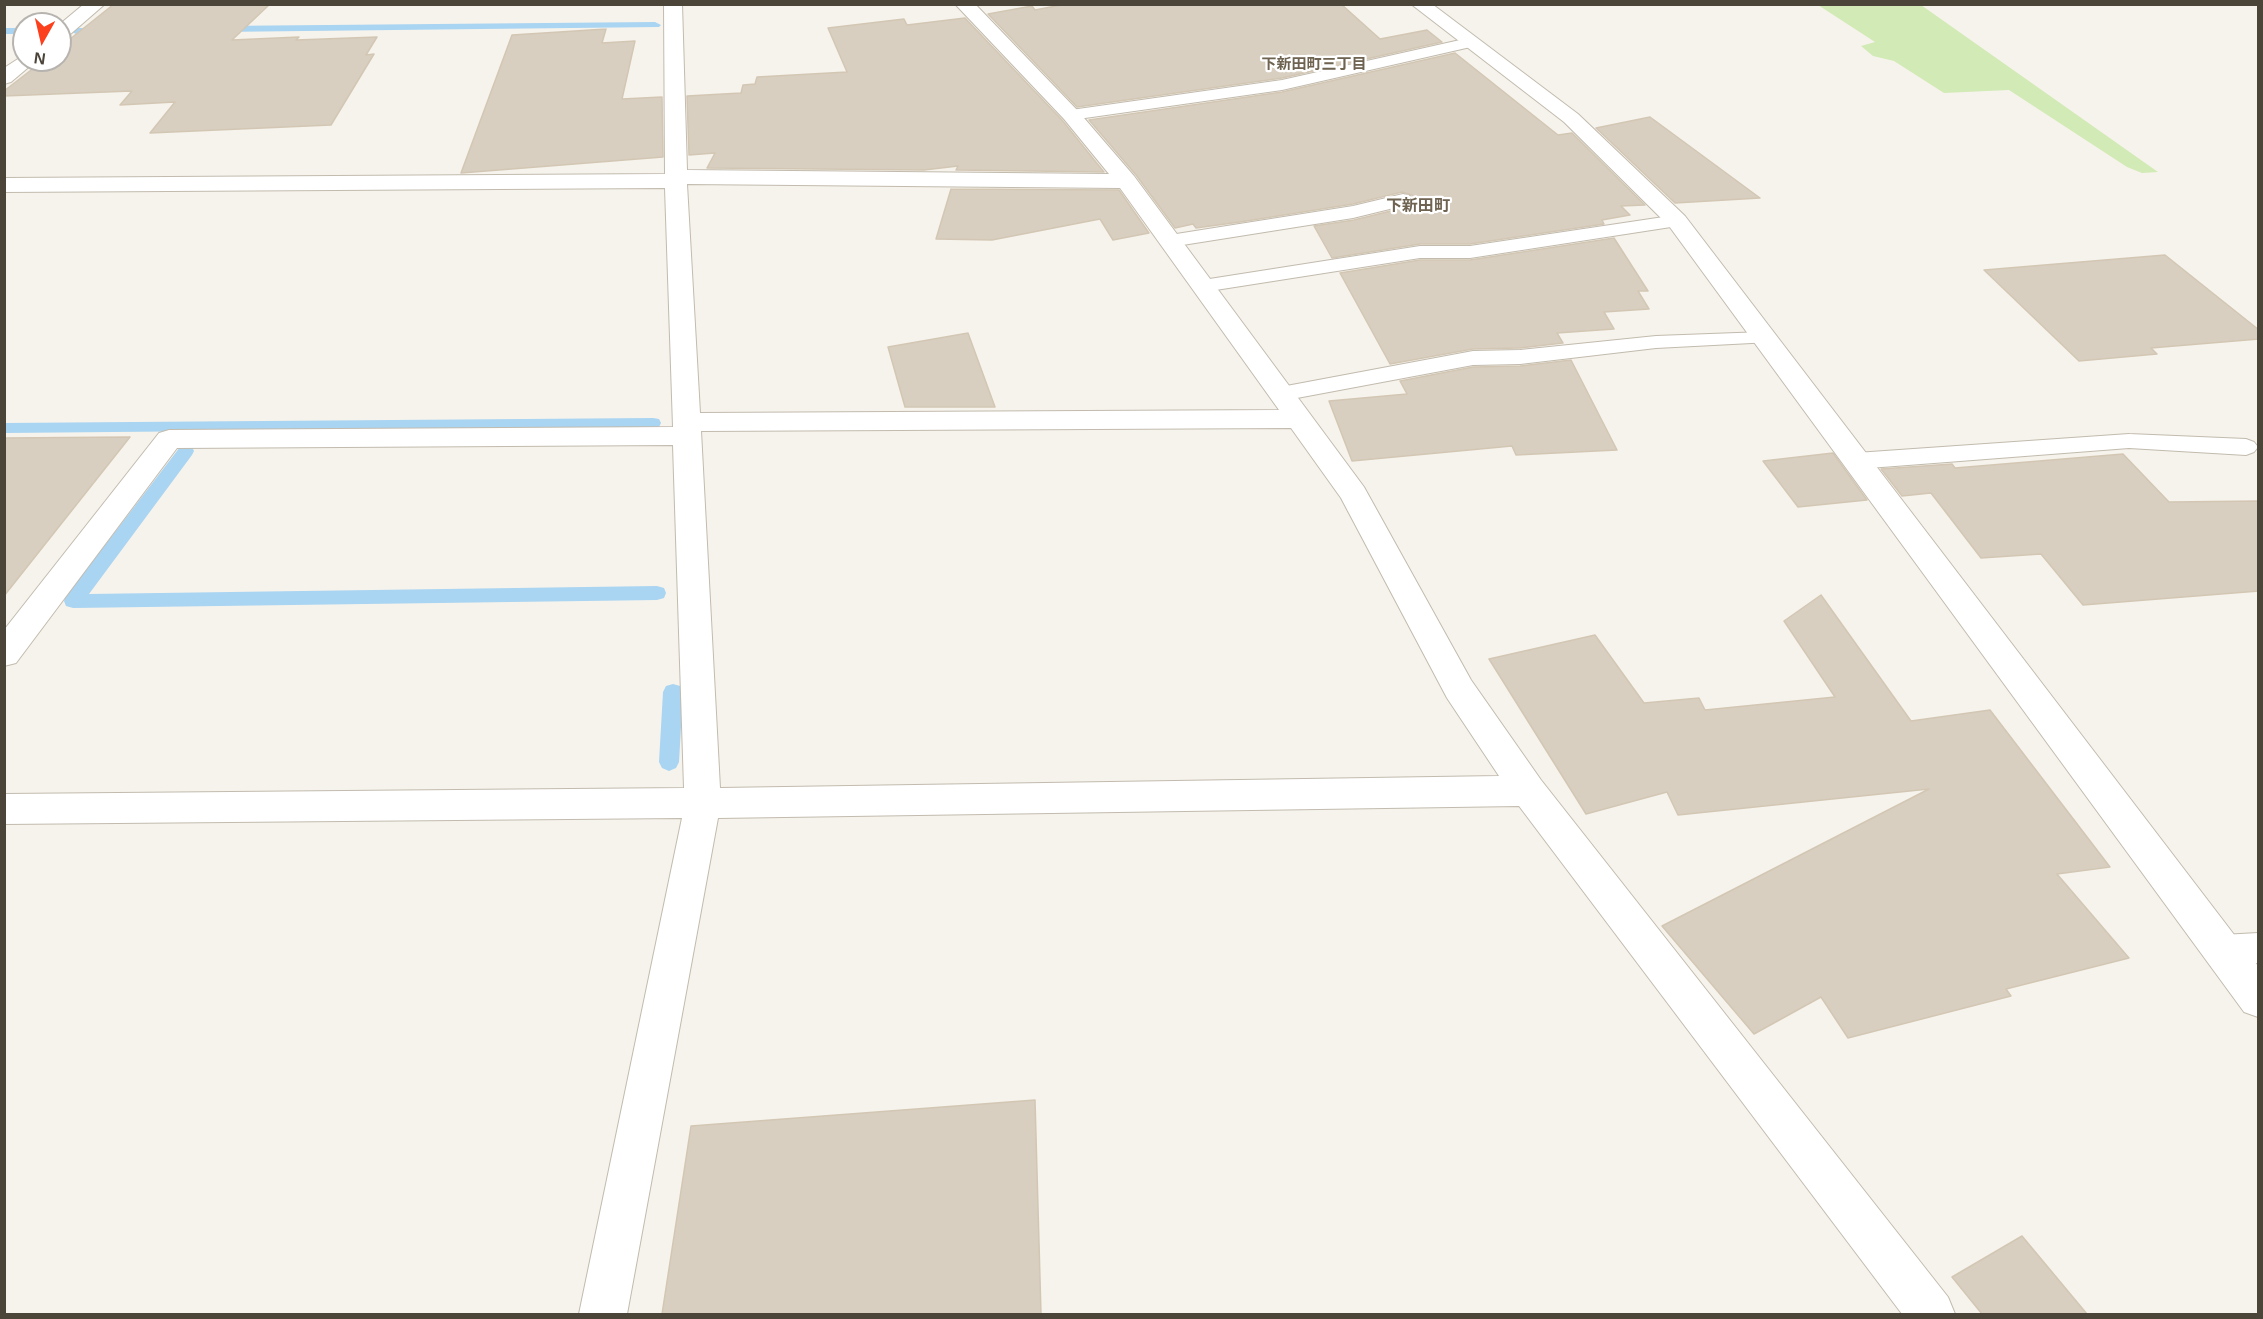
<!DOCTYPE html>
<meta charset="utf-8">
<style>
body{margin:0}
#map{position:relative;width:2263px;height:1319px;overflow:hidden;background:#f6f3ec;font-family:Arial,sans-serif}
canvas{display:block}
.frame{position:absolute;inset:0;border:6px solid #4b4439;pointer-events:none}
.north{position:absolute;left:12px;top:12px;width:60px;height:60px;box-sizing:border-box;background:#fff;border:2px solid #b7b4b0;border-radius:50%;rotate:188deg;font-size:16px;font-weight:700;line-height:24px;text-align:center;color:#4b4439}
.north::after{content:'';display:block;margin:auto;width:21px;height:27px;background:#fc3f1d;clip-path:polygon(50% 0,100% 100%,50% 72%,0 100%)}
</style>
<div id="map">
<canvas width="2263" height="1319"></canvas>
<div class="frame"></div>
<div class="north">N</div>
</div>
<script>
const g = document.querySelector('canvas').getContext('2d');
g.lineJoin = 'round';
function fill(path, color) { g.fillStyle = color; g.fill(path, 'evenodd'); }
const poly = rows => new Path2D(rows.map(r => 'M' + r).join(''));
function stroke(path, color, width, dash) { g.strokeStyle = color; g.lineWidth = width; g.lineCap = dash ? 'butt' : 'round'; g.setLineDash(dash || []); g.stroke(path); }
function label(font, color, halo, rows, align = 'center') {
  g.font = font + ' Arial,"Noto Sans JP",sans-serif'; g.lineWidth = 4.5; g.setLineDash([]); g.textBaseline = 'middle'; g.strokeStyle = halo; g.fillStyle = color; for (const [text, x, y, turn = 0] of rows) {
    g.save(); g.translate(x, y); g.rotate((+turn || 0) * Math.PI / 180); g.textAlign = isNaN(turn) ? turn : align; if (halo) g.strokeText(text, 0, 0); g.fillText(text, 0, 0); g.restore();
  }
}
fill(poly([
 [1818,5,1921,5,2158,172,2142,173,2127,167,2009,90,1944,93,1894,61,1873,56,1861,46,1875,42]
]), '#d2eab5');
fill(poly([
 [655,22,661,25,659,27,217,32,211,29,217,26,655,22],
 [4,28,24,28,24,34,4,34,4,28],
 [107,28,113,31,111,33,76,34,70,31,76,28,107,28],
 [653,418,659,419,661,423,659,427,4,433,4,423,653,418],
 [186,446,192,447,194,451,192,455,89,594,657,586,664,588,666,593,664,598,657,600,73,608,66,606,64,601,66,596,180,447,186,446],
 [673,684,680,686,683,692,679,762,676,768,669,771,662,768,659,762,663,692,666,686,673,684]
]), '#a9d4f2');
const building = poly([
 [114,4,270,4,232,40,299,37,296,40,377,37,366,55,374,54,331,125,150,133,175,102,120,105,132,91,4,96,4,91,44,60,60,60,60,47,114,4],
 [1066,4,1341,4,1380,39,1427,30,1442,42,1282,78,1077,107,988,14,1032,6,1035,10,1066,4],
 [965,18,1062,120,1104,172,956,170,958,166,924,170,707,168,715,153,689,155,687,96,741,93,743,85,755,84,757,77,847,72,828,28,904,19,907,25,965,18],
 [606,29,602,43,635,41,622,99,662,97,663,157,461,173,512,35,606,29],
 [1455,53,1558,135,1572,133,1645,205,1621,206,1630,215,1602,220,1604,224,1470,244,1420,244,1332,258,1314,226,1354,220,1411,206,1414,201,1412,195,1402,192,1353,204,1240,222,1196,228,1193,224,1175,228,1136,175,1089,120,1282,92,1455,53],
 [1650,117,1760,198,1675,203,1596,128,1650,117],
 [951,189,1119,190,1149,233,1113,240,1100,219,992,240,936,239,951,189],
 [1614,238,1648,291,1638,291,1649,309,1604,312,1614,329,1557,333,1563,343,1520,348,1473,349,1390,364,1340,273,1420,260,1470,260,1614,238],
 [2165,255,2259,330,2259,339,2151,348,2157,354,2079,361,1984,270,2165,255],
 [968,333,995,407,905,407,888,347,968,333],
 [1571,360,1617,450,1516,455,1512,446,1352,461,1329,401,1407,394,1400,381,1473,367,1520,366,1571,360],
 [130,437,4,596,4,438,130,437],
 [1833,453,1867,500,1798,507,1763,461,1833,453],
 [2123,454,2169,502,2259,501,2259,591,2083,605,2041,554,1981,558,1931,493,1902,496,1881,469,1952,464,1955,468,2123,454],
 [1821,595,1911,721,1990,710,2110,867,2057,874,2129,958,2006,989,2011,996,1848,1038,1821,997,1754,1034,1662,926,1929,789,1678,815,1667,792,1586,814,1489,659,1595,635,1644,703,1699,698,1705,710,1835,697,1784,621,1821,595],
 [1035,1100,1041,1314,662,1314,691,1126,1035,1100],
 [2022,1236,2087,1314,1982,1314,1952,1277,2022,1236]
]);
fill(building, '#d8cfc1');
stroke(building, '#d3c7b4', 1.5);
const service = poly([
 [1469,38,1475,40,1477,43,1475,46,1282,90,1071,120,1065,119,1063,115,1065,111,1071,110,1282,80,1469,38],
 [1403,194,1410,196,1412,200,1410,204,1353,218,1170,247,1163,245,1160,241,1163,237,1170,235,1353,206,1403,194],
 [1677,215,1684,217,1686,221,1684,225,1470,258,1420,258,1203,292,1196,290,1193,286,1196,282,1203,280,1420,246,1470,246,1677,215],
 [1764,332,1771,334,1775,338,1771,342,1656,348,1520,364,1473,365,1281,401,1273,399,1270,394,1273,389,1281,387,1473,351,1520,350,1656,336,1764,332],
 [2129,434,2246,439,2254,442,2258,447,2254,452,2246,455,2129,448,1856,469,1848,466,1844,461,1848,456,1856,453,2129,434],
 [2258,933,2258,963,2222,965,2211,961,2206,950,2211,939,2222,935,2258,933]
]);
const minor = poly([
 [84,4,105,4,67,37,60,39,60,24,84,4],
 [664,4,682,4,687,170,1109,174,1064,119,955,4,975,4,1078,111,1134,176,1364,487,1471,680,1541,780,1948,1297,1955,1314,1902,1314,1519,806,718,818,627,1314,579,1314,682,818,4,824,4,794,684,788,673,445,177,448,16,663,4,666,4,630,159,433,169,430,673,427,665,188,4,192,4,178,665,174,664,4],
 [687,184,1120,188,1279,410,700,413,687,184],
 [1291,428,1341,498,1447,698,1499,776,720,788,701,431,1291,428],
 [1411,4,1432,4,1578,114,1685,216,2258,966,2258,1017,2244,1012,1669,226,1564,122,1411,4],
 [24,55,24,60,37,60,11,82,4,84,4,68,24,55]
]);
stroke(service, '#c2bbae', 2);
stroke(minor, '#c2bbae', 2);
fill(service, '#fff');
fill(minor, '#fff');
label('bold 15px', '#6e6250', '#fff', [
 ["下新田町三丁目",1314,65]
]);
label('bold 16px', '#6e6250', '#fff', [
 ["下新田町",1418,207]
]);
</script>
